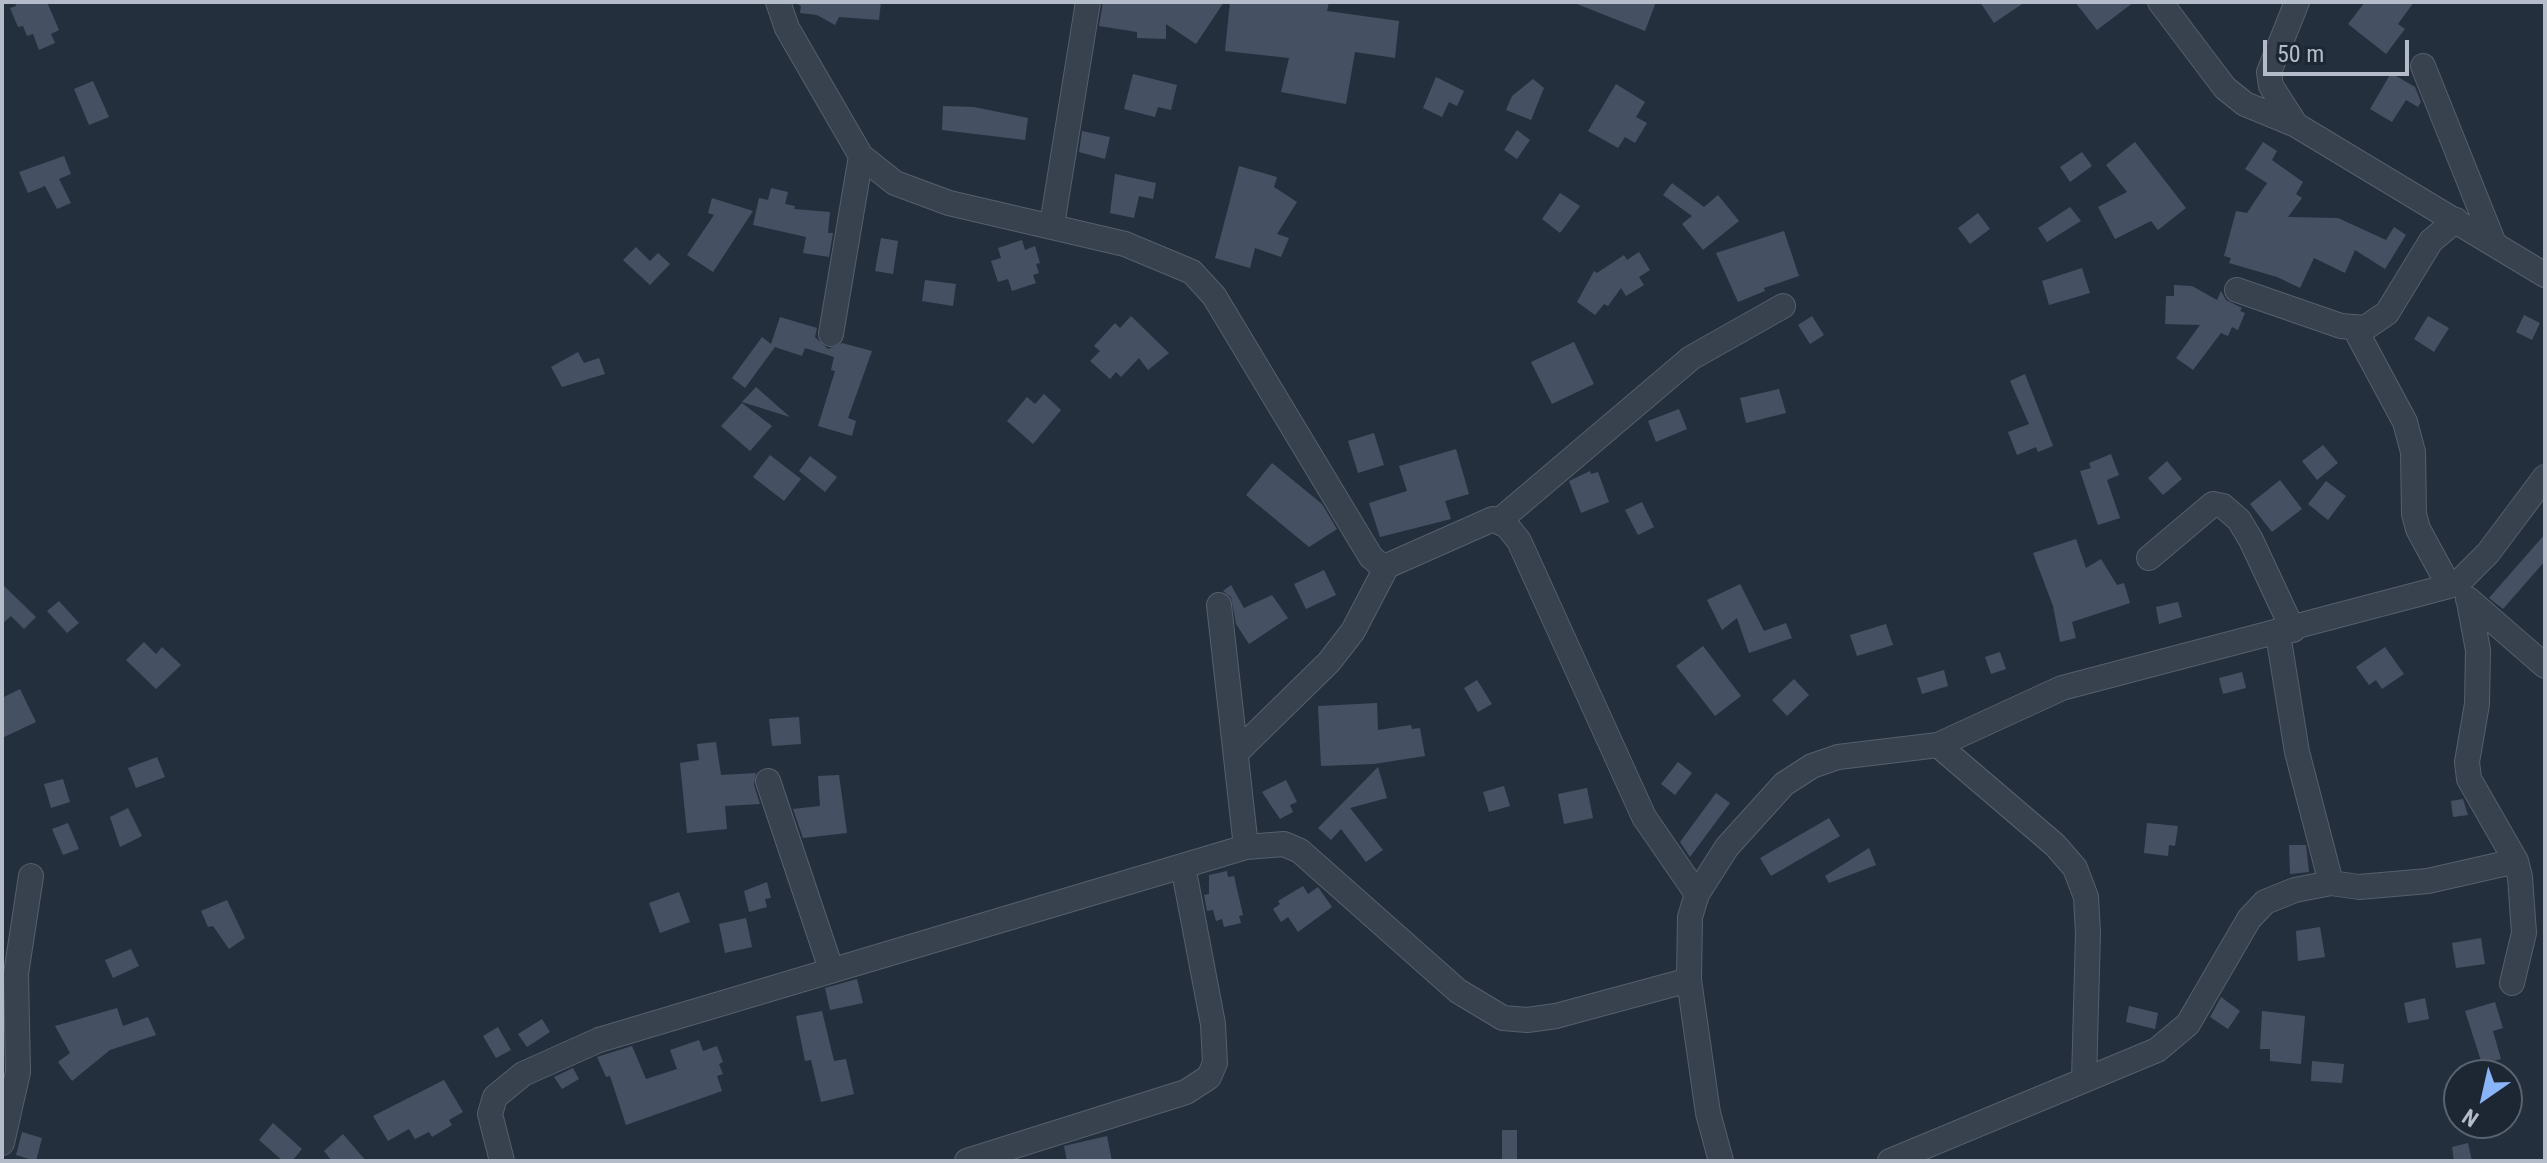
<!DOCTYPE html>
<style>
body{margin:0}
#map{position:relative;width:2547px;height:1163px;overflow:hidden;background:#242f3e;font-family:"Roboto Condensed",sans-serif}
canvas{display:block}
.frame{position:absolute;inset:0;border:4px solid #b4bcc9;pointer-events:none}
.north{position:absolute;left:2443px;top:1059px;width:80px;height:80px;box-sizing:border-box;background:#1d2633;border:2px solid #59626f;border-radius:50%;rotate:214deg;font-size:22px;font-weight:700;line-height:32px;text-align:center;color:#b4bcc9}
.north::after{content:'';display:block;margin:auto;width:28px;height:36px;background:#8ab4f8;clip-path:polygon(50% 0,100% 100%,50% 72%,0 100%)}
.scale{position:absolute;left:2263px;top:40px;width:146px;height:36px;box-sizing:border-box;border:4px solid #b4bcc9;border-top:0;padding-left:10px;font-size:24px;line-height:28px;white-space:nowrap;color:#b4bcc9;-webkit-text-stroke:6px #1d2633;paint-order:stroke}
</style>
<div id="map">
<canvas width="2547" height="1163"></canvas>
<div class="frame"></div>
<div class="north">N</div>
<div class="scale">50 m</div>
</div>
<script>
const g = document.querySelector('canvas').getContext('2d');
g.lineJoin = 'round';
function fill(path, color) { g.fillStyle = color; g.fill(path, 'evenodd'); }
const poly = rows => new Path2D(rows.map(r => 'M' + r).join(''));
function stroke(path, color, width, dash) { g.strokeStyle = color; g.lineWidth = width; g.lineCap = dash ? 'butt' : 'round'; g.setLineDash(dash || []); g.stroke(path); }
fill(poly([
 [15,2,47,2,59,30,51,34,55,43,39,50,33,34,27,36,23,26,18,27,10,8,16,6],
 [794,2,881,2,879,20,839,17,835,25,817,15,800,13,801,6],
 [1103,2,1224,2,1196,44,1166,24,1166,39,1137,38,1137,32,1099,26],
 [1230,2,1329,2,1327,11,1399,21,1395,58,1355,52,1346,104,1281,92,1289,58,1225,51],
 [1572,2,1656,2,1645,31],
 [1980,2,2025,2,1994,23],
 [2075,2,2134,2,2097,30],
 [2365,2,2414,2,2398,24,2405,29,2386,54,2348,24],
 [2391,73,2415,87,2421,102,2418,107,2406,100,2392,122,2370,109],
 [1133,74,1177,85,1171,110,1158,107,1155,117,1124,109],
 [1436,77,1464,91,1457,106,1449,102,1442,117,1423,108],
 [1533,79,1544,88,1531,120,1506,110,1512,96],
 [93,81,109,117,89,125,74,89],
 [1616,84,1645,102,1636,117,1647,123,1635,143,1625,137,1618,148,1588,131],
 [943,106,974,107,1028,118,1025,140,942,130],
 [1517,130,1530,140,1517,159,1504,150],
 [1082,131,1110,137,1105,159,1079,152],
 [2135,142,2186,208,2158,230,2151,221,2115,239,2098,207,2127,192,2106,165],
 [2263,142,2277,151,2272,160,2303,182,2296,194,2302,198,2288,217,2338,218,2386,240,2394,227,2406,235,2385,269,2355,250,2345,273,2314,258,2300,288,2277,277,2229,263,2231,258,2224,256,2236,211,2247,213,2267,183,2245,169],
 [2082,152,2092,166,2070,182,2060,167],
 [64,156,71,174,59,179,71,203,57,209,45,186,28,193,19,172],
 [1239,166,1277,177,1274,187,1297,202,1277,234,1289,238,1281,257,1255,248,1250,268,1215,258],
 [1115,174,1156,183,1153,199,1139,196,1134,218,1110,213],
 [1672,183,1704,207,1718,195,1739,221,1703,250,1682,224,1692,216,1663,195],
 [771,188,788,192,785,204,795,206,794,209,830,212,828,233,833,233,829,257,803,253,806,237,753,225,759,198,768,200],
 [1560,193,1580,206,1560,233,1542,219],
 [712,198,753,211,713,272,687,255,714,215,708,213],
 [2070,207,2081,221,2047,242,2038,228],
 [1978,213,1990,229,1970,244,1958,228],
 [1784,231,1799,276,1764,288,1765,291,1738,302,1716,253],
 [881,238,898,241,893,274,875,271],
 [1022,240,1025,250,1035,246,1040,263,1036,264,1039,273,1033,275,1036,283,1012,291,1008,279,998,282,991,261,1001,258,998,248],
 [636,247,650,261,658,253,670,264,650,285,623,260],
 [1639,252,1650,270,1639,277,1644,285,1626,296,1621,288,1608,306,1604,304,1595,315,1577,302,1594,271,1597,273,1624,255,1627,260],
 [2082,268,2090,293,2049,305,2042,281],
 [925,280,956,284,953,306,922,301],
 [2174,285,2192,286,2217,300,2221,291,2226,300,2242,308,2240,311,2245,313,2238,330,2232,327,2228,336,2221,333,2193,370,2176,358,2200,325,2165,324,2166,296,2174,296],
 [2524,315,2540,323,2532,340,2516,332],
 [1131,316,1169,353,1148,370,1139,358,1121,377,1116,372,1110,379,1090,361,1100,351,1094,346,1115,323,1120,328],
 [1812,316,1824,335,1810,344,1798,325],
 [2428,316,2449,328,2434,352,2414,339],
 [780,317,817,328,815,337,828,349,842,343,872,351,848,418,856,421,852,436,818,426,835,371,831,370,834,357,805,348,802,356,775,347,745,388,732,378,762,337,771,344],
 [1574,342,1594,384,1552,404,1531,362],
 [578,352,584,363,599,358,605,374,562,387,551,367],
 [2025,374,2053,446,2038,452,2036,447,2017,455,2008,432,2029,424,2010,381],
 [756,387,790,417,742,402],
 [1779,389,1786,413,1746,423,1740,398],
 [1044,394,1061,410,1033,444,1007,421,1027,397,1035,404],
 [742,403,772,426,750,451,721,426],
 [1679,409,1687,429,1656,442,1648,421],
 [1374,433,1384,465,1358,473,1348,441],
 [2323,445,2338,463,2317,480,2302,461],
 [1456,449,1469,494,1445,501,1451,519,1380,537,1369,503,1407,491,1399,466],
 [2111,454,2119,475,2107,480,2120,518,2098,525,2080,471,2091,468,2089,463],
 [770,455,801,479,784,501,753,477],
 [810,456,837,477,825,492,799,471],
 [2167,461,2182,479,2163,495,2148,478],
 [1272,463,1322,504,1337,529,1309,547,1246,495],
 [1590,471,1591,474,1598,472,1609,502,1581,513,1569,481],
 [2280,480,2302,509,2272,532,2250,504],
 [2326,481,2346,496,2328,520,2308,504],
 [1642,502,1654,527,1638,535,1625,510],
 [2545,534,2545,561,2503,609,2489,598],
 [2076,539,2086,568,2101,559,2117,585,2124,583,2130,603,2072,622,2076,638,2060,642,2053,606,2033,553],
 [1324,570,1336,595,1306,609,1294,584],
 [2,584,36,617,24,629,11,616,2,624],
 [1740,584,1764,631,1786,623,1792,638,1749,653,1737,618,1722,630,1707,600],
 [1231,585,1244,608,1272,595,1288,618,1249,644,1236,624,1231,597,1223,591],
 [59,601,79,623,67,633,47,611],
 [2178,602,2182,617,2159,624,2156,607],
 [1886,624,1893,645,1857,656,1850,635],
 [144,642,156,654,162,647,181,665,156,689,126,660],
 [1703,646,1741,696,1715,716,1676,666],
 [2385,647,2404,674,2382,689,2376,680,2369,685,2356,667],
 [2000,652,2006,669,1991,674,1985,657],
 [1944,670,1948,686,1922,694,1917,678],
 [2242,672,2246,688,2223,694,2219,678],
 [1794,679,1809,695,1787,716,1772,700],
 [1477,680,1492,704,1478,712,1464,688],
 [20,689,36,722,2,738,2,698],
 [1377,703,1378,730,1411,725,1412,729,1420,728,1425,756,1374,764,1321,766,1318,706],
 [799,717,801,744,772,746,769,719],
 [716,742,721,775,756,773,754,785,760,804,725,806,727,829,687,833,680,763,699,760,697,744],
 [157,757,165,777,136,788,128,768],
 [1678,762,1692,773,1675,795,1661,784],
 [1378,767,1387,798,1350,808,1383,850,1366,862,1341,829,1331,840,1318,828],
 [839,775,847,833,803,838,793,809,820,806,818,776],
 [63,779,70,802,51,808,44,784],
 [1286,780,1297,802,1290,805,1293,812,1280,819,1262,792],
 [1504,786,1510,806,1489,812,1483,792],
 [1587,788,1593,818,1564,824,1558,794],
 [1716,793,1730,803,1690,857,1680,842],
 [2463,799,2468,815,2453,817,2451,801],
 [128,808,142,836,120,847,110,817],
 [1829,818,1840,836,1771,876,1760,858],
 [68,823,79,849,63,855,52,829],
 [2147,823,2178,826,2175,846,2169,845,2168,856,2144,853],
 [2289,845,2306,845,2309,872,2290,874],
 [1869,848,1876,865,1829,883,1825,876],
 [1227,871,1228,877,1234,876,1243,915,1239,916,1241,923,1224,927,1222,919,1216,921,1213,910,1207,911,1204,895,1209,894,1209,875],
 [767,882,771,898,765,899,767,907,749,912,744,891],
 [1303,886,1308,894,1318,887,1332,907,1298,932,1288,917,1281,922,1273,909,1280,904,1278,901],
 [679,892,690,922,660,933,649,903],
 [227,900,245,938,229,949,213,926,208,927,201,911],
 [746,918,752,947,725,953,719,924],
 [2320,927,2325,957,2298,961,2296,931],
 [2481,938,2485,964,2456,968,2452,943],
 [131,949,139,966,113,978,105,960],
 [857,979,863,1003,830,1010,825,988],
 [2221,997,2240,1011,2228,1029,2210,1017],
 [2425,998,2429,1019,2408,1023,2404,1003],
 [2495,1002,2503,1028,2493,1031,2501,1059,2482,1064,2465,1011],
 [2129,1006,2158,1013,2155,1029,2126,1022],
 [117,1008,123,1026,148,1017,156,1035,110,1050,72,1081,58,1062,70,1053,55,1026],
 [822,1011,834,1061,846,1059,854,1094,821,1102,811,1060,805,1061,796,1016],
 [2262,1011,2305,1016,2301,1064,2270,1061,2270,1049,2260,1049],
 [542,1019,550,1032,527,1047,518,1034],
 [498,1027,511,1050,496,1058,483,1036],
 [699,1040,703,1051,717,1046,723,1062,719,1064,723,1074,717,1076,722,1091,626,1125,610,1076,606,1077,597,1057,632,1046,646,1079,677,1069,670,1050],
 [2312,1061,2344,1064,2342,1083,2311,1081],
 [573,1068,579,1079,562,1089,554,1077],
 [444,1080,463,1112,449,1120,452,1125,432,1137,429,1132,415,1139,409,1129,388,1141,373,1116],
 [273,1123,302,1149,292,1161,283,1161,259,1140],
 [1502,1130,1517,1130,1517,1161,1502,1161],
 [22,1132,42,1138,36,1161,16,1155],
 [343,1134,366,1161,332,1161,324,1151],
 [1107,1136,1112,1161,1067,1161,1064,1146],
 [2468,1143,2472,1161,2454,1161,2452,1147]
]), '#455162');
const street = poly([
 [778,2,787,28,861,156,895,183,949,203,1125,244,1192,272,1214,296,1371,557,1378,563,1387,566,1493,519,1507,526,1519,541,1644,817,1697,894],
 [2160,2,2225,88,2245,104,2296,125,2545,275],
 [2423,66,2493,241],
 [2296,125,2271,86,2269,72,2297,2],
 [1052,225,1088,2],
 [2237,290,2341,326,2365,328,2387,313,2431,241,2456,220],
 [2354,327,2405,422,2413,452,2414,514,2418,529,2449,586],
 [831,334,861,156],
 [1500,520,1691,358,1783,306],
 [2149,558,2213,504,2223,506,2239,520,2251,540,2293,630],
 [2468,599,2545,666],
 [2469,602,2478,650,2477,704,2467,762,2469,779,2516,861,2520,877,2524,933,2512,983],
 [1219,605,1246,847],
 [2278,634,2297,752,2331,883],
 [1938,745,2055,845,2075,868,2086,897,2088,933,2084,1080],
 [1236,753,1329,662,1353,631,1387,566],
 [768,781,831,969],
 [2,1143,18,1072,16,974,31,876],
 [502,1161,490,1114,495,1097,523,1074,599,1040,1246,847,1284,844,1300,851,1458,991,1503,1018,1527,1020,1556,1016,1689,980],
 [967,1161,1186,1092,1209,1077,1215,1063,1213,1024,1183,866],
 [1721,1161,1708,1113,1689,980,1690,917,1697,894,1727,847,1784,784,1812,766,1838,757,1938,745,2062,688,2457,584,2488,553,2545,477],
 [1890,1161,2157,1050,2188,1024,2249,919,2265,902,2295,890,2331,883,2359,887,2428,881,2516,861]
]);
stroke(street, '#565f6c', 26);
stroke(street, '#38414e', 24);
</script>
